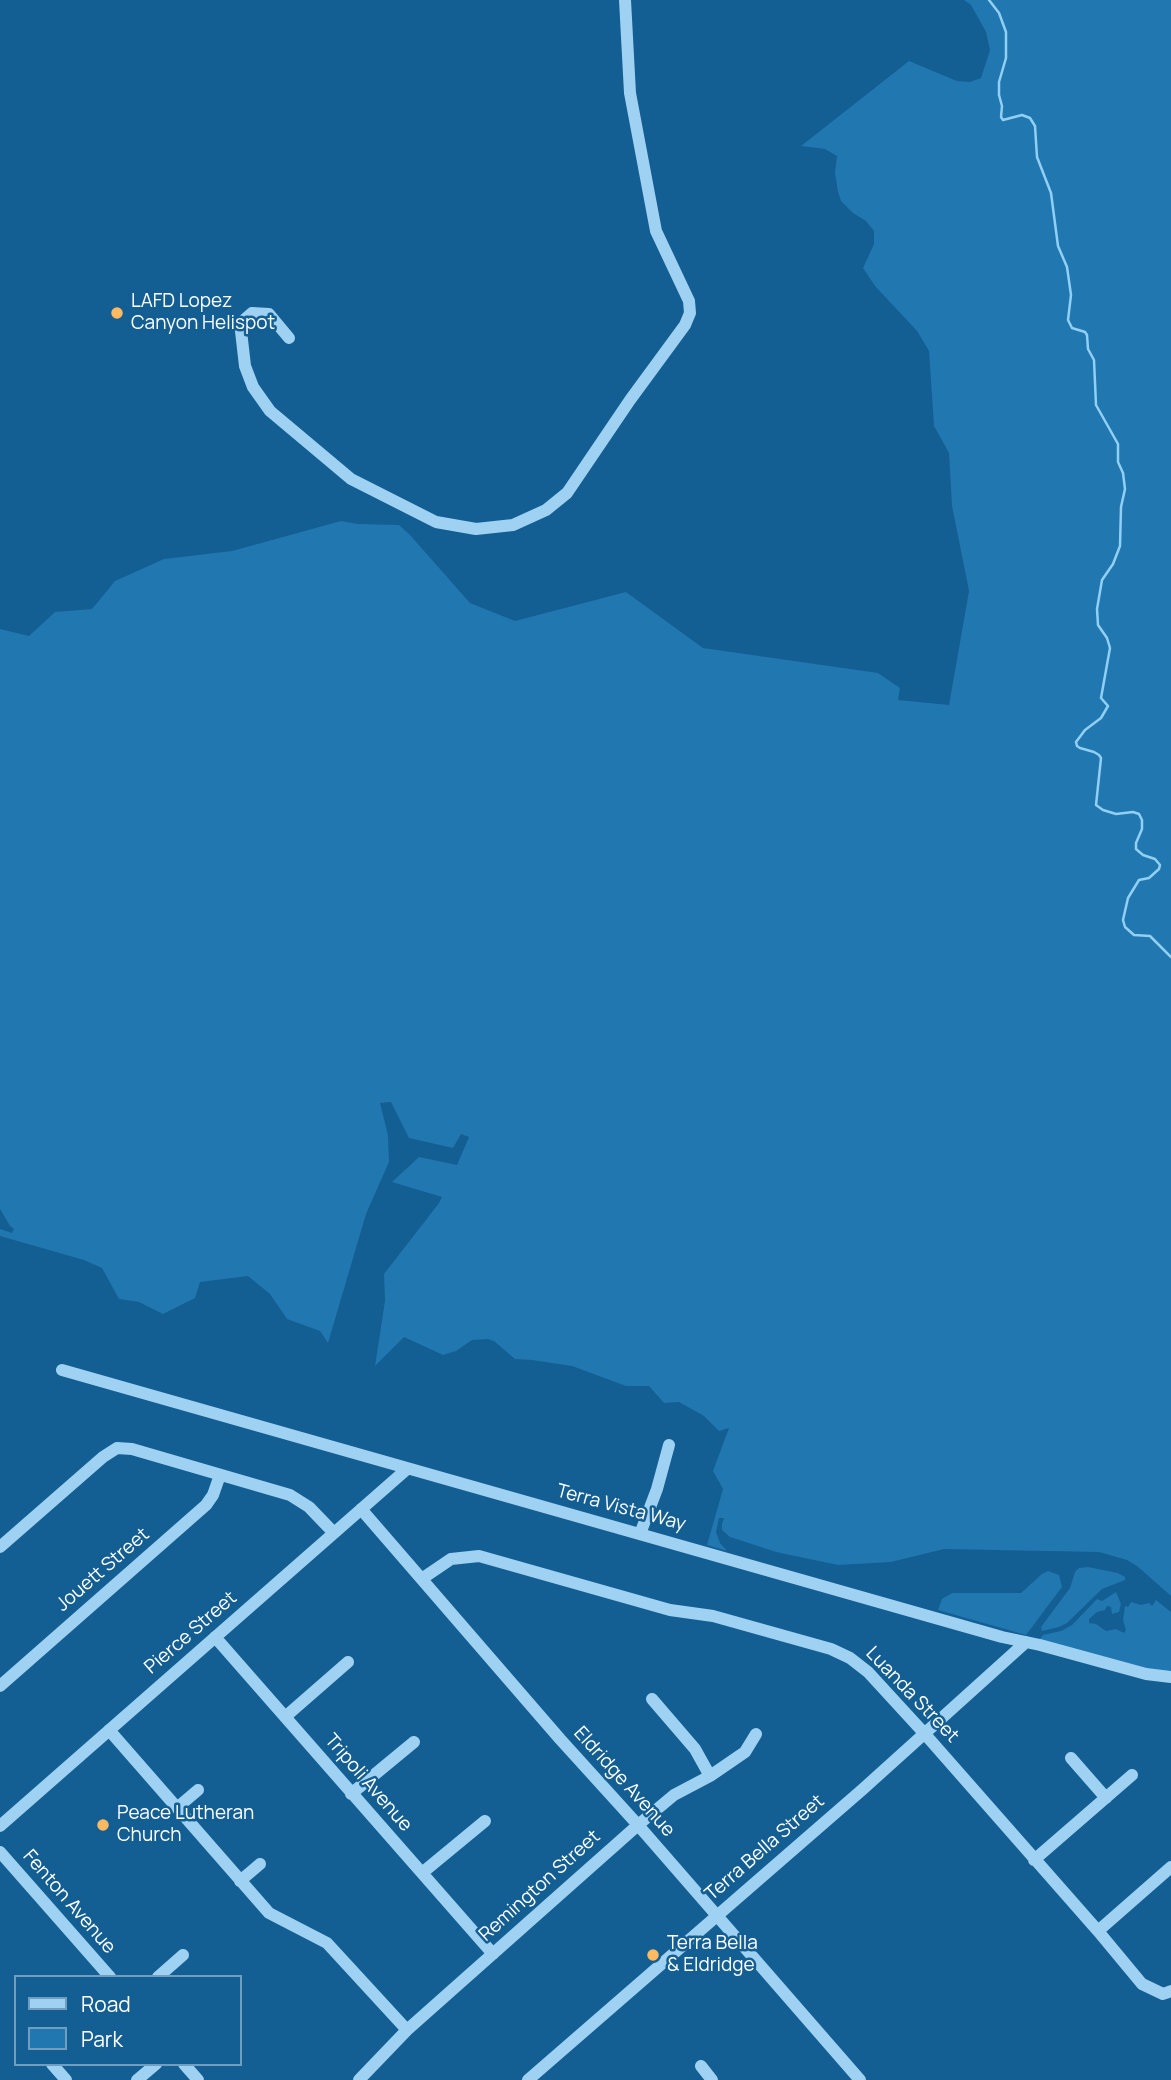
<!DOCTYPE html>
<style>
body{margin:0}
#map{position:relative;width:1171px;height:2080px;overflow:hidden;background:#135e92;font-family:Manrope,sans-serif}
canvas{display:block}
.legend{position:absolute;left:14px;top:1975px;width:228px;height:91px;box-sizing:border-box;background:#135e92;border:2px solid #719ebe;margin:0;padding:9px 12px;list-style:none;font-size:21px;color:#fff}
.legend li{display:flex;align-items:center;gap:14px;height:35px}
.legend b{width:35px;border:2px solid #719ebe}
</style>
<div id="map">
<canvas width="1171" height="2080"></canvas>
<ul class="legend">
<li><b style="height:9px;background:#9fd1f2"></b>Road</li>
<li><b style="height:19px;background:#2177af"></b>Park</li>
</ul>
</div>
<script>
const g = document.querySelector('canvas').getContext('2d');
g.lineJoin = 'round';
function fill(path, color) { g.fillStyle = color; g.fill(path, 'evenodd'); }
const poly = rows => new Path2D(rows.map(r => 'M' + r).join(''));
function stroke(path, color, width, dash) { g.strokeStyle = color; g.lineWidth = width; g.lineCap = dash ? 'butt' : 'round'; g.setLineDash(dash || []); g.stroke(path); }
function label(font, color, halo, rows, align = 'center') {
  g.font = font + ' Manrope,sans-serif'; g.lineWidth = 5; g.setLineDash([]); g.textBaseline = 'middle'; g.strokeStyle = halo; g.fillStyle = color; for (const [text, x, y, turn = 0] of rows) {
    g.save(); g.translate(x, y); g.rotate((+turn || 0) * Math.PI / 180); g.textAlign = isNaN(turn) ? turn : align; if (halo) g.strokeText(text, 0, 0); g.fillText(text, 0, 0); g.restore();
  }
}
fill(poly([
 [964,0,1171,0,1171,1596,1137,1566,1127,1560,1099,1552,944,1549,891,1562,838,1565,776,1552,730,1537,722,1530,722,1524,724,1518,719,1518,716,1532,720,1543,727,1551,707,1545,723,1489,713,1471,729,1428,719,1431,704,1416,679,1402,664,1403,649,1386,626,1386,572,1366,532,1360,515,1359,494,1341,488,1339,472,1340,456,1351,443,1355,404,1337,375,1366,385,1301,384,1274,439,1203,442,1197,392,1182,419,1157,457,1165,469,1137,461,1134,453,1148,409,1138,391,1102,380,1103,388,1135,389,1162,366,1214,328,1343,320,1331,287,1319,270,1294,248,1276,200,1282,195,1298,163,1314,139,1302,119,1299,102,1268,84,1260,0,1236,0,1229,12,1233,14,1229,10,1226,0,1209,0,629,29,636,55,612,92,609,115,581,164,559,232,551,341,521,358,524,399,525,410,535,470,603,515,621,626,592,703,648,878,673,900,688,898,700,949,705,969,591,952,506,949,453,934,426,929,351,917,331,875,286,863,268,874,244,874,231,866,221,853,213,841,201,838,192,835,173,837,156,825,149,801,146,909,61,957,81,970,82,981,78,990,50,986,32,971,5],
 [1088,1567,1118,1573,1125,1577,1125,1580,1102,1589,1067,1623,1059,1627,1042,1631,1041,1627,1070,1588,1075,1572,1079,1568],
 [1048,1571,1059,1575,1062,1587,1026,1635,938,1610,942,1599,952,1593,1021,1593,1042,1574],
 [1116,1592,1121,1604,1119,1612,1112,1614,1111,1607,1107,1606,1105,1610,1097,1612,1089,1619,1089,1623,1096,1624,1106,1631,1116,1629,1124,1633,1126,1630,1123,1620,1125,1606,1128,1607,1131,1602,1141,1605,1149,1603,1152,1606,1156,1600,1171,1612,1171,1674,1152,1671,1039,1640,1043,1635,1061,1631,1072,1625,1097,1599,1102,1601]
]), '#2177af');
stroke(poly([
 [989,0,999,13,1006,32,1006,58,999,82,999,95,1002,106,1001,117,1003,120,1022,115,1030,118,1035,126,1037,157,1051,193,1058,246,1067,267,1071,295,1068,320,1072,328,1085,332,1087,335,1088,349,1094,360,1096,405,1118,444,1118,462,1123,473,1125,489,1121,507,1120,546,1113,564,1102,580,1097,609,1098,625,1107,638,1110,648,1101,698,1108,706,1101,718,1085,730,1076,742,1077,746,1080,748,1094,752,1099,755,1101,758,1096,805,1103,810,1116,814,1133,812,1139,814,1142,820,1142,829,1136,843,1136,849,1143,855,1155,859,1160,865,1159,869,1149,878,1139,880,1128,898,1123,920,1125,927,1134,935,1150,936,1171,957]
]), '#91cff5', 2.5);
stroke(poly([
 [289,338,269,314,252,313,244,320,241,331,245,366,253,387,270,411,351,479,436,522,476,529,513,525,546,510,567,493,630,400,685,325,690,313,689,301,656,231,630,93,625,0],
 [62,1370,1002,1637,1040,1645,1146,1674,1171,1677],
 [361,1509,560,1739,638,1825,860,2080],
 [640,1534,657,1489,669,1445],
 [0,1547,103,1457,117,1448,132,1449,290,1495,309,1507,334,1533],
 [423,1578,451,1559,479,1556,670,1610,713,1616,831,1649,850,1658,868,1672,924,1733,1098,1931,1142,1984,1163,1994,1171,1991],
 [215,1637,493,1954],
 [0,1686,206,1505,213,1495,220,1475],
 [652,1699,695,1749,710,1776],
 [285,1717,348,1662],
 [109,1730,269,1913,327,1943,407,2030],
 [1071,1758,1106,1798],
 [351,1794,414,1742],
 [178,1807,198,1790],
 [0,1826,407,1469],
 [0,1852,110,1977],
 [1034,1860,1132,1775],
 [422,1873,485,1821],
 [240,1881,260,1864],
 [1098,1931,1171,1867],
 [158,1977,183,1955],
 [52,2064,66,2080],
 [184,2064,198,2080],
 [701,2066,712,2080],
 [137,2080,156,2064],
 [359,2080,407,2030,638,1825,674,1795,710,1776,745,1752,756,1734],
 [528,2080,863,1789,1026,1642]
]), '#9fd1f2', 12);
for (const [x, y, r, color] of [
 [117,313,7,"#ffb960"],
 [103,1825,7,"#ffb960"],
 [653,1955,7,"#ffb960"]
]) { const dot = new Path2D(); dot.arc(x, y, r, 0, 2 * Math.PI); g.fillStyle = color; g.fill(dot); stroke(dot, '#135e92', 2.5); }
label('19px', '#fff', '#135e92', [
 ["LAFD Lopez",131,302],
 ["Canyon Helispot",131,324],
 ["Peace Lutheran",117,1814],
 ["Church",117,1836],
 ["Terra Bella",667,1944],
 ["& Eldridge",667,1966]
], 'left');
label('19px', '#fff', '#135e92', [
 ["Terra Vista Way",621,1508,15],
 ["Jouett Street",103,1570,-41],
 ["Pierce Street",191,1633,-41],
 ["Luanda Street",912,1695,46],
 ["Eldridge Avenue",624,1782,48],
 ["Tripoli Avenue",368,1783,49],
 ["Terra Bella Street",765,1848,-41],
 ["Remington Street",540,1886,-42],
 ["Fenton Avenue",69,1902,49]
]);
</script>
